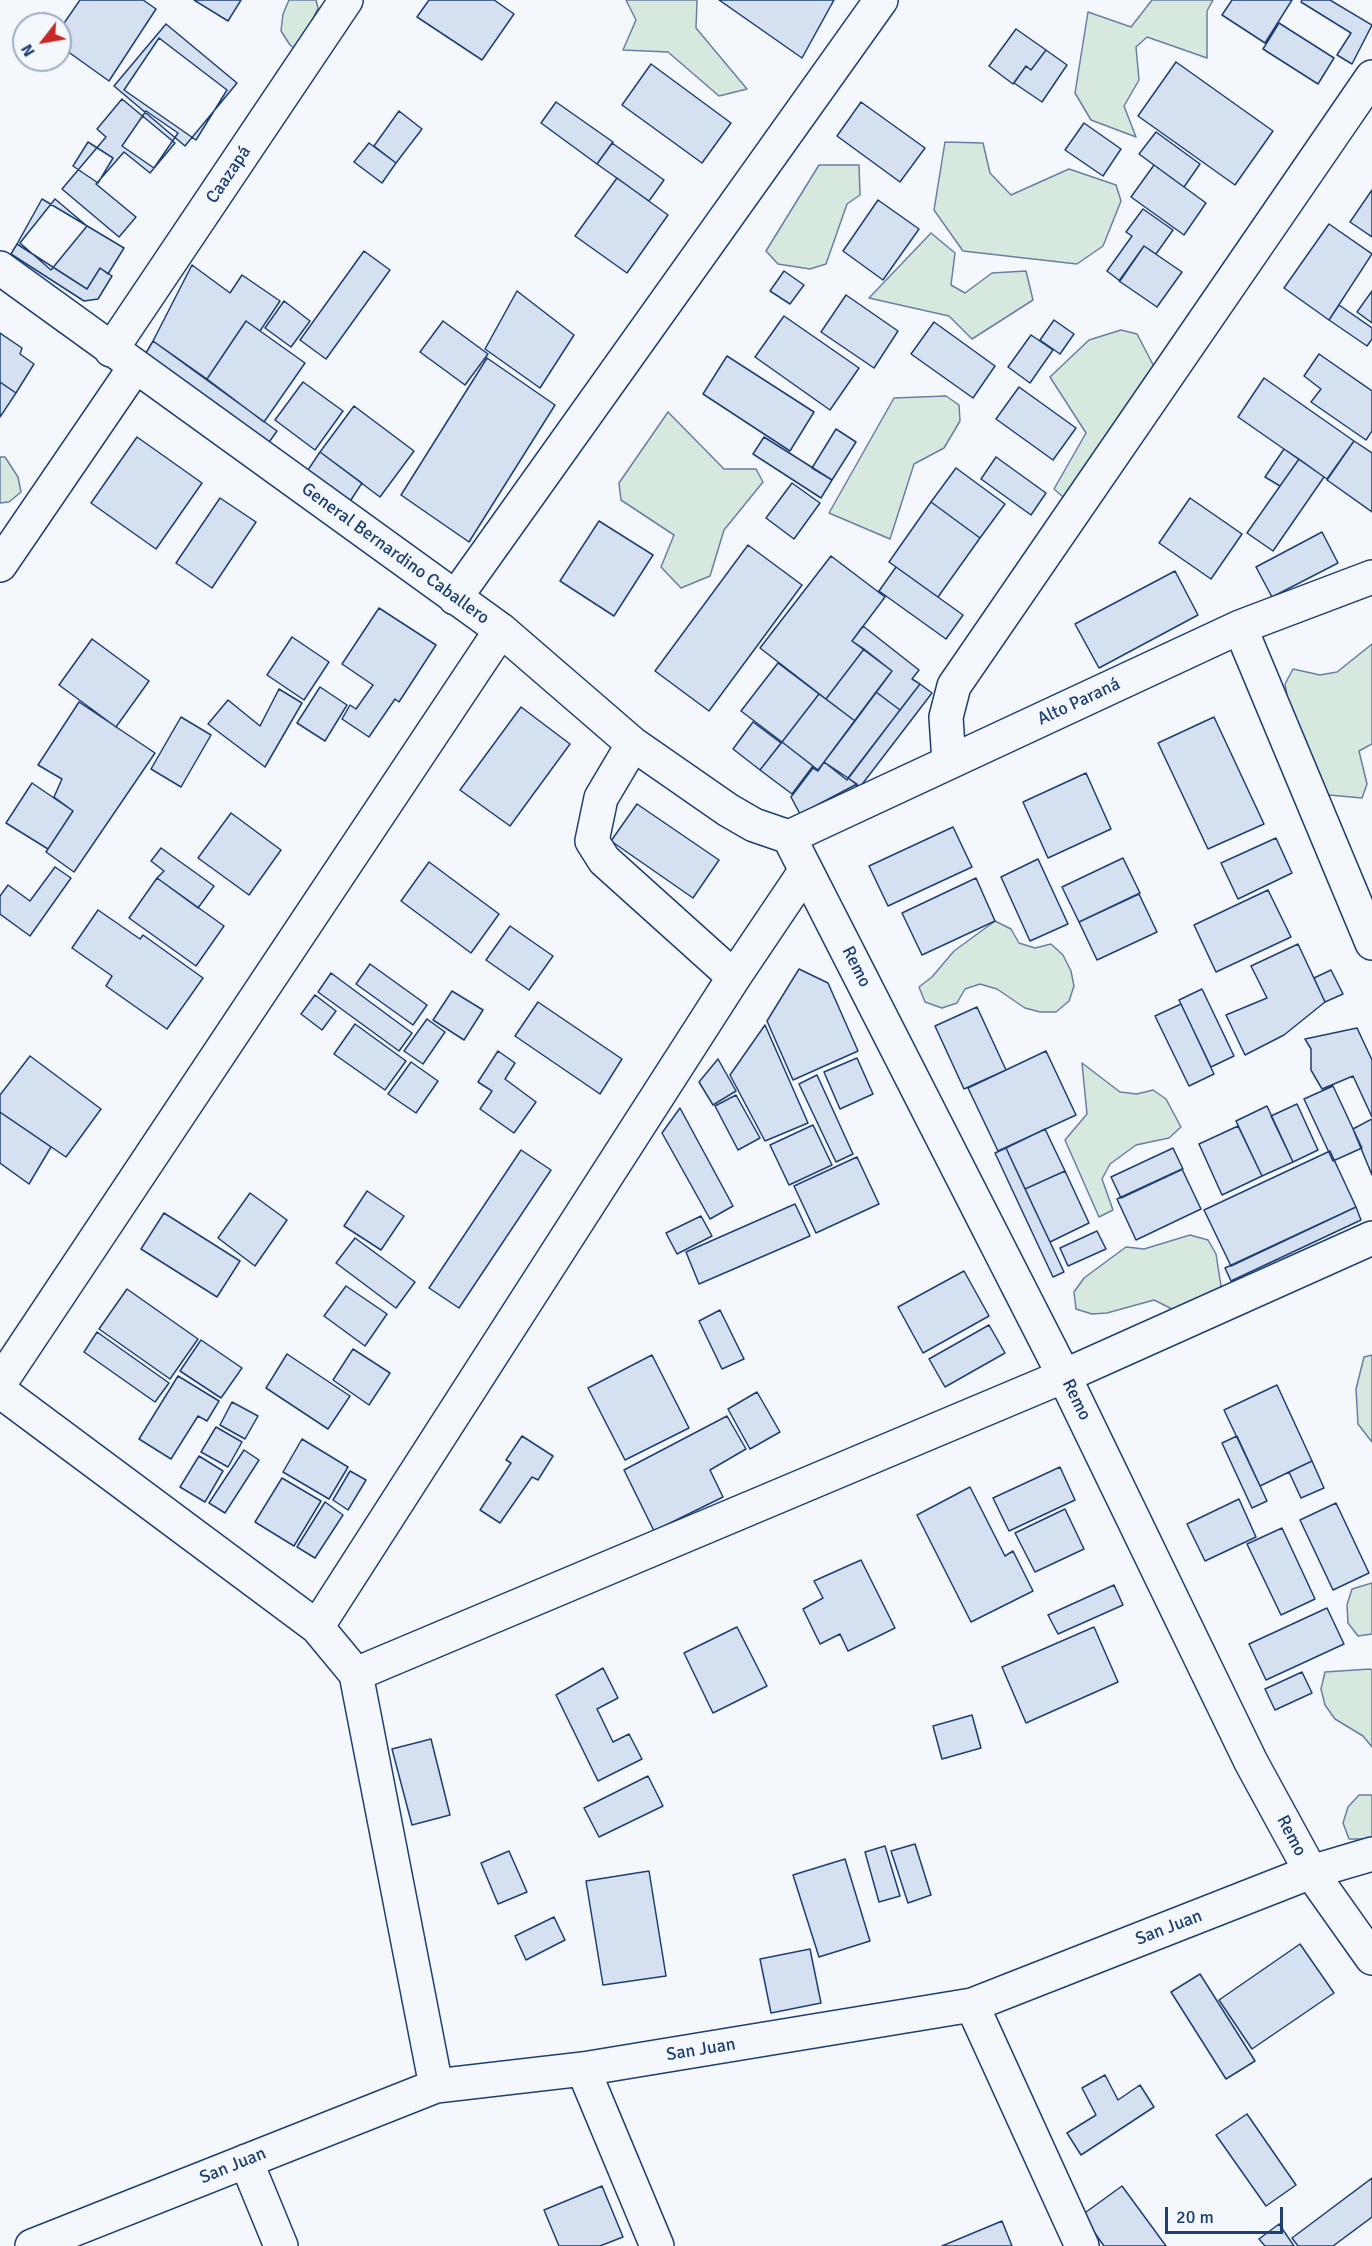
<!DOCTYPE html>
<meta charset="utf-8">
<style>
body{margin:0}
#map{position:relative;width:1372px;height:2246px;overflow:hidden;background:#f4f7fb;font-family:Signika,sans-serif}
canvas{display:block}
.north{position:absolute;left:12px;top:12px;width:60px;height:60px;box-sizing:border-box;background:#f4f7fb;border:2px solid #9eadc5;border-radius:50%;rotate:239deg;font-size:16px;font-weight:700;line-height:24px;text-align:center;color:#1d3f73}
.north::after{content:'';display:block;margin:auto;width:21px;height:27px;background:#c62828;clip-path:polygon(50% 0,100% 100%,50% 72%,0 100%)}
.scale{position:absolute;left:1165px;top:2207px;width:118px;height:27px;box-sizing:border-box;border:3px solid #1d3f73;border-top:0;padding-left:8px;font-size:18px;line-height:21px;white-space:nowrap;color:#1d3f73;-webkit-text-stroke:4px #f4f7fb;paint-order:stroke}
</style>
<div id="map">
<canvas width="1372" height="2246"></canvas>
<div class="north">N</div>
<div class="scale">20 m</div>
</div>
<script>
const g = document.querySelector('canvas').getContext('2d');
g.lineJoin = 'round';
function fill(path, color) { g.fillStyle = color; g.fill(path, 'evenodd'); }
const poly = rows => new Path2D(rows.map(r => 'M' + r).join(''));
function stroke(path, color, width, dash) { g.strokeStyle = color; g.lineWidth = width; g.lineCap = dash ? 'butt' : 'round'; g.setLineDash(dash || []); g.stroke(path); }
function label(font, color, halo, rows, align = 'center') {
  g.font = font + ' Signika,sans-serif'; g.lineWidth = 4.5; g.setLineDash([]); g.textBaseline = 'middle'; g.strokeStyle = halo; g.fillStyle = color; for (const [text, x, y, turn = 0] of rows) {
    g.save(); g.translate(x, y); g.rotate((+turn || 0) * Math.PI / 180); g.textAlign = isNaN(turn) ? turn : align; if (halo) g.strokeText(text, 0, 0); g.fillText(text, 0, 0); g.restore();
  }
}
const green = poly([
 [289,0,316,0,318,8,312,21,315,37,297,50,290,45,281,31,283,14,289,0],
 [626,0,697,0,696,28,747,89,719,96,668,52,623,50,636,20,626,0],
 [1152,0,1213,0,1207,11,1207,58,1147,37,1136,47,1139,80,1124,106,1136,137,1091,120,1075,93,1088,12,1131,27,1152,0],
 [945,142,983,143,990,173,1011,195,1069,169,1116,185,1121,201,1103,246,1077,264,963,251,934,210,945,142],
 [819,165,859,165,860,195,847,204,826,264,810,269,778,264,766,251,819,165],
 [931,233,955,253,951,285,965,293,992,273,1026,271,1033,300,972,339,949,316,869,298,931,233],
 [1121,330,1137,334,1159,376,1077,509,1054,489,1086,433,1050,377,1089,340,1121,330],
 [946,396,959,405,960,421,944,448,914,464,890,539,829,513,894,398,946,396],
 [668,412,724,469,756,469,763,482,724,530,710,576,681,588,661,567,674,535,621,500,619,483,668,412],
 [0,457,5,457,18,477,21,492,9,502,0,503,0,457],
 [1372,644,1372,744,1359,751,1367,784,1362,798,1329,795,1316,782,1288,701,1285,684,1293,669,1320,675,1337,672,1372,644],
 [995,921,1011,929,1019,943,1035,948,1051,944,1063,955,1071,971,1074,986,1069,1001,1056,1012,1040,1012,1025,1008,997,989,980,984,965,989,957,1003,942,1008,925,1002,919,987,932,977,954,951,995,921],
 [1082,1063,1120,1092,1137,1094,1153,1090,1166,1099,1181,1127,1169,1138,1136,1145,1110,1164,1102,1179,1113,1210,1099,1217,1065,1140,1087,1114,1082,1063],
 [1190,1235,1208,1240,1216,1254,1221,1286,1214,1301,1184,1315,1154,1300,1107,1313,1092,1314,1076,1309,1074,1292,1084,1278,1126,1247,1144,1249,1190,1235],
 [1372,1355,1372,1442,1358,1424,1356,1389,1364,1357,1372,1355],
 [1372,1583,1372,1634,1358,1636,1348,1623,1347,1605,1352,1589,1372,1583],
 [1370,1669,1372,1670,1372,1747,1363,1736,1335,1719,1325,1705,1321,1689,1325,1672,1370,1669],
 [1359,1795,1372,1795,1372,1839,1349,1839,1343,1823,1348,1807,1359,1795]
]);
fill(green, '#d7e8df');
stroke(green, '#687fa3', 1.5);
const building = poly([
 [80,0,143,0,156,9,109,81,60,46,60,29,80,0],
 [194,0,241,0,228,21,194,0],
 [429,0,494,0,514,14,482,60,417,17,429,0],
 [719,0,834,0,802,58,719,0],
 [1232,0,1292,0,1265,43,1222,15,1232,0],
 [1302,0,1330,0,1372,25,1352,64,1337,55,1351,33,1301,2,1302,0],
 [1279,23,1334,58,1318,84,1263,49,1279,23],
 [166,24,237,83,185,146,114,86,166,24],
 [1016,29,1046,50,1031,70,1026,66,1013,84,989,66,1016,29],
 [159,38,227,90,196,140,124,90,159,38],
 [1046,50,1067,65,1042,102,1014,83,1026,66,1031,70,1046,50],
 [1176,62,1273,131,1235,185,1138,116,1176,62],
 [651,64,731,123,702,163,622,105,651,64],
 [122,99,175,143,150,173,124,152,96,184,136,217,119,237,62,189,106,137,97,129,122,99],
 [556,102,613,142,597,164,541,123,556,102],
 [861,102,925,148,900,182,837,136,861,102],
 [146,111,178,133,154,168,122,146,146,111],
 [399,111,422,129,396,163,374,146,399,111],
 [1084,123,1121,149,1103,176,1065,150,1084,123],
 [1156,132,1200,164,1184,187,1139,154,1156,132],
 [88,142,113,158,98,183,73,166,88,142],
 [369,143,396,163,382,183,354,162,369,143],
 [612,143,664,180,649,201,597,164,612,143],
 [1154,165,1206,203,1184,235,1131,197,1154,165],
 [617,178,668,215,627,273,575,236,617,178],
 [1372,190,1372,237,1350,222,1372,190],
 [42,199,124,248,108,274,100,268,87,289,17,244,42,199],
 [55,199,87,226,51,270,20,243,55,199],
 [878,200,919,229,883,280,843,251,878,200],
 [1143,209,1173,230,1156,254,1144,246,1120,281,1107,271,1132,236,1126,232,1143,209],
 [1329,224,1372,254,1329,320,1284,288,1329,224],
 [17,244,87,289,100,268,112,276,98,299,84,301,11,254,17,244],
 [1144,246,1182,272,1157,307,1119,281,1144,246],
 [364,251,390,270,326,359,300,340,364,251],
 [192,265,230,293,242,275,280,301,260,331,246,321,207,379,153,341,192,265],
 [784,271,804,285,790,304,770,291,784,271],
 [517,291,574,335,540,388,485,349,517,291],
 [1372,291,1372,323,1357,312,1372,291],
 [846,295,898,331,874,368,821,332,846,295],
 [284,301,310,321,291,347,265,328,284,301],
 [1339,305,1372,328,1372,339,1367,346,1329,320,1339,305],
 [784,316,859,368,830,410,755,357,784,316],
 [1054,320,1074,334,1060,354,1040,340,1054,320],
 [246,321,305,363,264,422,207,379,246,321],
 [443,321,488,354,465,385,420,352,443,321],
 [934,322,995,366,973,398,911,354,934,322],
 [0,333,22,348,20,354,34,364,16,393,0,382,0,333],
 [1031,335,1053,350,1030,383,1008,367,1031,335],
 [153,341,277,431,267,445,146,353,153,341],
 [1319,354,1372,391,1372,431,1366,440,1311,402,1321,389,1304,376,1319,354],
 [727,356,814,412,790,451,703,394,727,356],
 [487,358,555,405,469,542,401,495,487,358],
 [1264,378,1354,441,1327,479,1238,417,1264,378],
 [0,382,16,393,0,417,0,382],
 [303,382,343,411,315,450,275,420,303,382],
 [1019,387,1076,428,1053,460,996,419,1019,387],
 [354,406,414,451,380,497,320,452,354,406],
 [836,429,856,442,832,480,812,468,836,429],
 [137,437,202,483,156,549,91,503,137,437],
 [764,437,832,480,821,498,753,454,764,437],
 [1354,441,1372,453,1372,512,1327,480,1354,441],
 [1284,449,1299,459,1280,486,1265,477,1284,449],
 [320,452,362,483,347,506,306,473,320,452],
 [996,457,1046,493,1031,515,981,479,996,457],
 [1299,459,1324,477,1273,551,1247,533,1299,459],
 [956,468,1005,504,980,538,931,502,956,468],
 [792,483,820,503,794,539,766,518,792,483],
 [220,498,256,522,212,588,176,563,220,498],
 [1190,498,1242,534,1211,579,1159,543,1190,498],
 [931,502,980,538,938,597,889,562,931,502],
 [599,521,653,555,614,616,560,581,599,521],
 [1322,532,1338,563,1272,597,1256,567,1322,532],
 [748,545,802,585,709,711,655,671,748,545],
 [831,556,885,597,852,641,864,649,826,699,760,648,831,556],
 [896,567,963,615,946,639,879,591,896,567],
 [1175,571,1198,615,1099,668,1075,624,1175,571],
 [379,608,436,645,399,702,395,699,369,737,342,719,350,705,356,709,373,685,342,664,379,608],
 [863,626,919,670,912,679,920,684,900,710,876,692,892,671,852,641,863,626],
 [292,637,329,662,304,700,267,675,292,637],
 [92,639,149,681,116,727,59,685,92,639],
 [864,649,892,671,855,721,826,699,864,649],
 [778,663,819,694,782,742,741,711,778,663],
 [920,684,932,693,860,787,848,778,920,684],
 [320,687,347,705,325,741,297,723,320,687],
 [279,689,302,703,265,767,208,724,228,700,260,726,279,689],
 [876,692,900,710,847,780,824,762,876,692],
 [819,694,855,721,818,770,782,742,819,694],
 [79,702,155,753,74,872,46,852,73,811,54,797,62,779,38,765,79,702],
 [521,707,570,744,510,826,460,790,521,707],
 [181,717,211,735,181,787,151,769,181,717],
 [1214,717,1264,824,1208,849,1158,743,1214,717],
 [753,722,781,743,760,770,733,749,753,722],
 [782,742,813,766,792,794,760,770,782,742],
 [824,762,857,784,800,814,791,797,813,768,818,771,824,762],
 [1086,773,1111,829,1048,858,1023,802,1086,773],
 [32,783,73,811,48,849,6,823,32,783],
 [637,804,719,860,693,898,611,841,637,804],
 [231,813,281,850,249,895,198,858,231,813],
 [953,827,972,867,888,906,869,866,953,827],
 [1276,838,1292,873,1238,899,1221,863,1276,838],
 [161,848,214,886,198,908,157,878,164,871,151,861,161,848],
 [1123,858,1140,893,1079,922,1062,887,1123,858],
 [1038,859,1068,924,1030,941,1001,877,1038,859],
 [429,862,499,914,471,953,401,901,429,862],
 [55,867,71,878,30,936,0,914,0,896,8,885,30,901,55,867],
 [157,878,224,926,196,966,129,918,157,878],
 [976,878,995,921,922,955,902,913,976,878],
 [1268,890,1291,937,1216,972,1194,925,1268,890],
 [1139,894,1157,932,1097,960,1079,922,1139,894],
 [98,910,140,939,143,935,203,978,167,1029,106,986,112,976,72,948,98,910],
 [510,926,553,956,529,990,486,960,510,926],
 [1298,944,1325,1002,1284,1035,1245,1055,1226,1015,1267,998,1251,966,1298,944],
 [370,964,427,1005,413,1025,356,984,370,964],
 [799,969,828,983,858,1051,793,1080,767,1021,799,969],
 [1331,970,1343,994,1325,1002,1314,978,1331,970],
 [331,973,412,1033,399,1051,318,992,331,973],
 [1202,989,1234,1056,1211,1067,1179,1000,1202,989],
 [452,991,483,1010,464,1040,433,1020,452,991],
 [315,995,336,1011,322,1030,301,1014,315,995],
 [538,1002,622,1059,600,1094,515,1036,538,1002],
 [1181,1004,1214,1074,1189,1086,1155,1016,1181,1004],
 [977,1007,1006,1070,964,1089,935,1026,977,1007],
 [427,1019,445,1032,423,1064,404,1051,427,1019],
 [355,1024,406,1061,385,1090,334,1054,355,1024],
 [765,1025,808,1123,765,1141,730,1075,765,1025],
 [1357,1028,1372,1060,1372,1117,1353,1076,1322,1089,1311,1070,1311,1049,1305,1039,1357,1028],
 [498,1051,515,1063,505,1079,536,1102,514,1133,480,1109,492,1091,478,1082,498,1051],
 [1046,1051,1076,1115,998,1151,968,1088,1046,1051],
 [30,1056,101,1109,66,1157,0,1112,0,1095,30,1056],
 [857,1058,873,1094,840,1109,824,1072,857,1058],
 [718,1059,736,1091,713,1105,699,1082,718,1059],
 [411,1062,438,1081,416,1113,388,1094,411,1062],
 [817,1075,853,1154,836,1162,799,1084,817,1075],
 [1333,1086,1362,1148,1333,1161,1304,1099,1333,1086],
 [736,1095,760,1138,738,1150,715,1106,736,1095],
 [1297,1104,1318,1150,1293,1162,1271,1116,1297,1104],
 [1267,1106,1293,1162,1262,1176,1236,1121,1267,1106],
 [680,1108,733,1206,710,1219,662,1133,680,1108],
 [0,1112,51,1147,29,1184,0,1163,0,1112],
 [1372,1119,1372,1175,1353,1129,1372,1119],
 [813,1125,832,1165,789,1185,770,1145,813,1125],
 [1238,1126,1262,1176,1222,1195,1199,1144,1238,1126],
 [1045,1129,1065,1171,1025,1189,1006,1148,1045,1129],
 [1006,1148,1064,1272,1053,1277,995,1153,1006,1148],
 [1173,1148,1183,1169,1121,1198,1111,1177,1173,1148],
 [521,1150,551,1170,459,1308,429,1288,521,1150],
 [1330,1151,1356,1207,1231,1266,1204,1210,1330,1151],
 [857,1157,879,1204,816,1233,794,1186,857,1157],
 [1182,1169,1201,1209,1136,1240,1117,1199,1182,1169],
 [1065,1171,1089,1223,1050,1242,1025,1189,1065,1171],
 [367,1191,404,1216,381,1250,344,1226,367,1191],
 [250,1193,287,1220,255,1266,218,1238,250,1193],
 [795,1204,810,1236,699,1284,686,1252,795,1204],
 [1356,1207,1361,1220,1231,1281,1225,1268,1356,1207],
 [164,1213,240,1261,217,1297,141,1249,164,1213],
 [701,1216,712,1236,677,1254,666,1233,701,1216],
 [1097,1231,1106,1249,1068,1266,1060,1248,1097,1231],
 [355,1238,415,1282,396,1308,336,1263,355,1238],
 [964,1271,989,1316,923,1353,898,1307,964,1271],
 [346,1286,387,1314,365,1346,324,1316,346,1286],
 [127,1289,198,1339,170,1379,99,1329,127,1289],
 [720,1310,744,1359,722,1369,699,1321,720,1310],
 [989,1325,1005,1353,945,1387,929,1359,989,1325],
 [97,1332,169,1383,155,1402,84,1352,97,1332],
 [201,1340,242,1368,221,1398,180,1371,201,1340],
 [353,1349,390,1373,369,1405,333,1380,353,1349],
 [287,1354,350,1396,328,1429,266,1388,287,1354],
 [652,1355,689,1428,625,1460,588,1388,652,1355],
 [178,1376,219,1401,207,1421,198,1416,171,1459,139,1439,178,1376],
 [1277,1385,1312,1461,1260,1486,1224,1410,1277,1385],
 [757,1392,780,1432,750,1449,728,1409,757,1392],
 [232,1402,258,1416,245,1439,220,1425,232,1402],
 [727,1416,746,1449,710,1470,723,1497,654,1531,624,1470,727,1416],
 [216,1427,242,1442,228,1467,201,1452,216,1427],
 [522,1436,553,1456,538,1480,532,1477,500,1523,480,1510,511,1463,506,1460,522,1436],
 [1237,1436,1267,1501,1252,1508,1222,1443,1237,1436],
 [302,1439,348,1467,329,1499,283,1472,302,1439],
 [244,1450,259,1460,225,1513,209,1503,244,1450],
 [199,1456,223,1471,205,1502,180,1487,199,1456],
 [1312,1461,1324,1488,1301,1498,1289,1472,1312,1461],
 [1060,1467,1075,1500,1009,1531,993,1498,1060,1467],
 [350,1471,366,1480,348,1510,333,1500,350,1471],
 [282,1478,321,1501,294,1546,255,1522,282,1478],
 [970,1487,1005,1556,1013,1551,1033,1591,971,1622,917,1515,970,1487],
 [1239,1499,1256,1537,1205,1561,1187,1524,1239,1499],
 [325,1502,343,1515,315,1558,297,1547,325,1502],
 [1336,1503,1369,1573,1333,1590,1300,1520,1336,1503],
 [1065,1509,1084,1549,1035,1572,1015,1533,1065,1509],
 [1282,1528,1315,1599,1281,1615,1247,1544,1282,1528],
 [861,1560,895,1628,848,1651,840,1634,820,1644,803,1609,823,1598,814,1581,861,1560],
 [1114,1585,1123,1605,1058,1634,1048,1615,1114,1585],
 [1327,1608,1344,1644,1266,1680,1249,1644,1327,1608],
 [737,1627,767,1686,713,1713,684,1653,737,1627],
 [1094,1627,1118,1682,1026,1723,1002,1667,1094,1627],
 [603,1668,618,1698,597,1709,613,1742,629,1734,642,1759,598,1781,556,1695,603,1668],
 [1302,1672,1312,1693,1275,1710,1265,1689,1302,1672],
 [972,1715,981,1748,942,1759,933,1726,972,1715],
 [431,1739,450,1815,412,1825,392,1749,431,1739],
 [648,1776,663,1806,599,1837,584,1808,648,1776],
 [915,1844,931,1895,908,1903,891,1851,915,1844],
 [885,1846,900,1896,879,1902,865,1852,885,1846],
 [509,1851,527,1892,498,1904,481,1863,509,1851],
 [845,1859,870,1941,819,1957,793,1875,845,1859],
 [649,1871,666,1976,603,1985,586,1881,649,1871],
 [554,1917,565,1940,526,1960,515,1936,554,1917],
 [1300,1944,1334,1993,1252,2049,1219,2000,1300,1944],
 [810,1949,821,2003,771,2013,760,1959,810,1949],
 [1200,1974,1255,2061,1226,2079,1171,1992,1200,1974],
 [1105,2075,1118,2100,1140,2085,1154,2107,1081,2155,1067,2133,1096,2115,1082,2088,1105,2075],
 [1247,2114,1296,2185,1266,2206,1216,2135,1247,2114],
 [1372,2178,1372,2217,1333,2246,1298,2246,1292,2238,1372,2178],
 [602,2186,623,2237,600,2246,559,2246,544,2210,602,2186],
 [1122,2186,1166,2246,1104,2246,1082,2215,1122,2186],
 [1002,2221,1012,2246,942,2246,1002,2221],
 [1279,2224,1294,2246,1265,2246,1259,2239,1279,2224]
]);
fill(building, '#d5e0f0');
stroke(building, '#1d3f73', 1.5);
const minor = poly([
 [0,268,501,630,633,744,728,810,754,825,789,837],
 [111,350,346,0],
 [0,565,135,367],
 [455,598,881,0],
 [1240,627,1372,943],
 [633,744,601,798,592,841,604,860,734,977],
 [949,762,946,717,954,686,1372,77],
 [789,837,1064,1376,1251,1762,1311,1872,1372,1958],
 [789,837,1240,627,1372,577],
 [0,1383,501,630],
 [0,1391,317,1627,356,1674],
 [317,1627,734,977,806,870],
 [972,2005,1082,2246],
 [583,2069,657,2246],
 [436,2086,356,1674,1064,1376,1372,1238],
 [246,2161,281,2246],
 [32,2246,436,2086,583,2069,972,2005,1311,1872,1372,1854]
]);
stroke(minor, '#1d3f73', 36);
stroke(minor, '#f4f7fb', 33);
label('18px', '#1d3f73', '#f4f7fb', [
 ["Caazapá",229,175,-56],
 ["General Bernardino Caballero",395,554,36],
 ["Alto Paraná",1079,702,-25],
 ["Remo",856,967,63],
 ["Remo",1076,1400,64],
 ["Remo",1291,1836,62],
 ["San Juan",1169,1928,-21],
 ["San Juan",701,2050,-9],
 ["San Juan",233,2166,-22]
]);
</script>
